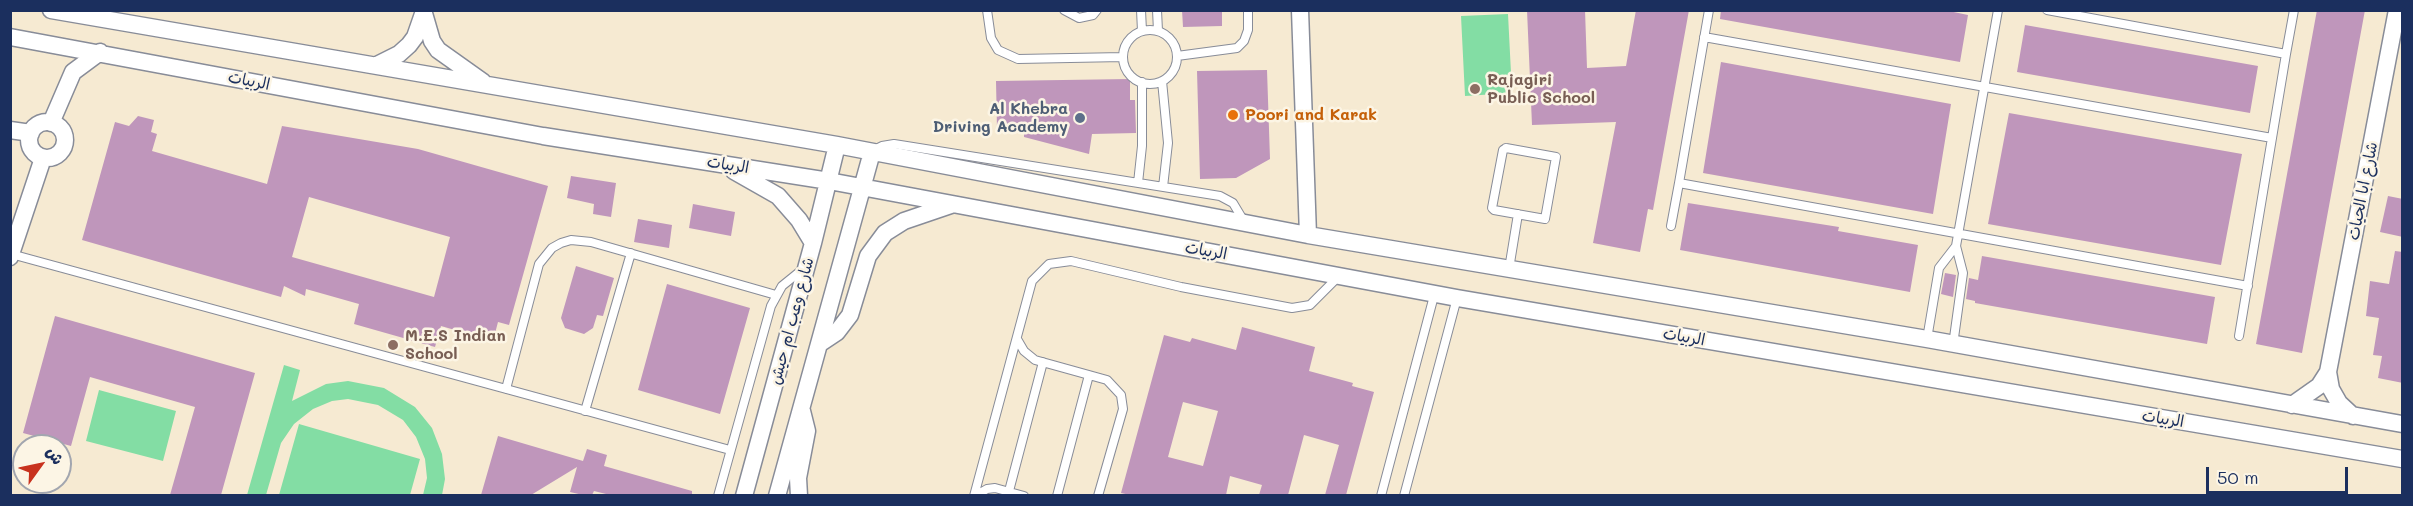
<!DOCTYPE html>
<meta charset="utf-8">
<style>
body{margin:0}
#map{position:relative;width:2413px;height:506px;overflow:hidden;background:#f6ead2;font-family:Mali,"Playpen Sans Arabic",sans-serif}
canvas{display:block}
.frame{position:absolute;inset:0;border:12px solid #1b2f5e;pointer-events:none}
.north{position:absolute;left:12px;top:434px;width:60px;height:60px;box-sizing:border-box;background:#fcf5e5;border:2px solid #a2a6af;border-radius:50%;rotate:57deg;font-size:16px;font-weight:700;line-height:24px;text-align:center;color:#1b2f5e}
.north::after{content:'';display:block;margin:auto;width:21px;height:27px;background:#c8321e;clip-path:polygon(50% 0,100% 100%,50% 72%,0 100%)}
.scale{position:absolute;left:2206px;top:467px;width:142px;height:27px;box-sizing:border-box;border:3px solid #1b2f5e;border-top:0;padding-left:8px;font-size:18px;line-height:21px;white-space:nowrap;color:#1b2f5e;-webkit-text-stroke:4px #fcf5e5;paint-order:stroke}
</style>
<div id="map">
<canvas width="2413" height="506"></canvas>
<div class="frame"></div>
<div class="north">ش</div>
<div class="scale">50 m</div>
</div>
<script>
const g = document.querySelector('canvas').getContext('2d');
g.lineJoin = 'round';
function fill(path, color) { g.fillStyle = color; g.fill(path, 'evenodd'); }
const poly = rows => new Path2D(rows.map(r => 'M' + r).join(''));
function stroke(path, color, width, dash) { g.strokeStyle = color; g.lineWidth = width; g.lineCap = dash ? 'butt' : 'round'; g.setLineDash(dash || []); g.stroke(path); }
function label(font, color, halo, rows, align = 'center') {
  g.font = font + ' Mali,"Playpen Sans Arabic",sans-serif'; g.lineWidth = 5; g.setLineDash([]); g.textBaseline = 'middle'; g.strokeStyle = halo; g.fillStyle = color; for (const [text, x, y, turn = 0] of rows) {
    g.save(); g.translate(x, y); g.rotate((+turn || 0) * Math.PI / 180); g.textAlign = isNaN(turn) ? turn : align; if (halo) g.strokeText(text, 0, 0); g.fillText(text, 0, 0); g.restore();
  }
}
fill(poly([
 [1508,14,1512,93,1465,96,1461,16],
 [284,365,300,370,292,401,326,384,348,381,384,388,415,407,432,428,442,454,445,479,442,495,423,495,427,478,425,459,416,437,403,420,378,405,348,399,332,401,313,409,294,424,281,443,266,495,247,495],
 [99,390,176,411,163,461,86,441],
 [299,424,420,459,410,495,279,495]
]), '#83dda4');
fill(poly([
 [1182,10,1222,10,1222,26,1183,27],
 [1527,10,1585,10,1587,68,1626,66,1636,10,1689,10,1653,210,1648,209,1640,252,1593,243,1616,122,1532,125],
 [1721,10,1944,10,1968,15,1960,62,1720,19],
 [2317,10,2365,10,2302,353,2256,344],
 [2025,25,2258,66,2250,113,2017,72],
 [1721,62,1951,104,1933,214,1703,173],
 [1267,70,1270,159,1236,178,1200,179,1197,71],
 [1130,79,1130,100,1135,100,1136,133,1092,134,1089,154,1024,137,1024,128,997,129,996,81],
 [2009,113,2242,154,2221,265,1988,224],
 [138,116,154,120,151,132,157,134,152,151,267,184,282,126,418,149,548,186,509,325,498,322,493,341,441,326,435,347,354,324,359,304,306,289,305,296,284,286,281,297,82,240,115,122,129,126],
 [309,197,450,237,434,297,292,257],
 [571,176,616,183,611,217,593,214,594,204,567,198],
 [2388,196,2403,199,2403,237,2380,232],
 [1688,203,1839,227,1838,231,1918,245,1910,292,1680,250],
 [693,204,735,212,731,236,689,228],
 [638,219,672,225,669,248,634,242],
 [2395,251,2403,252,2403,383,2378,378,2382,356,2373,355,2379,318,2366,316,2370,281,2389,284],
 [1982,256,2215,297,2207,344,1975,303,1975,301,1966,299,1969,278,1978,280],
 [576,266,614,278,603,316,597,315,593,328,584,334,565,328,561,318],
 [1945,273,1956,275,1953,297,1941,294],
 [667,284,750,308,720,414,638,390],
 [55,316,255,373,221,495,170,495,195,407,90,377,71,446,23,433],
 [1242,327,1315,347,1309,371,1353,383,1352,386,1374,392,1346,495,1325,495,1339,445,1304,435,1288,495,1259,495,1262,485,1230,476,1226,495,1130,495,1121,493,1164,335,1190,342,1192,338,1236,350],
 [1183,402,1218,411,1203,466,1168,457],
 [498,436,583,461,587,449,607,455,604,466,692,491,692,495,610,495,594,491,592,495,583,495,570,492,577,467,531,495,481,495]
]), '#bf96bb');
const service = poly([
 [987,10,991,38,998,50,1018,59,1123,57],
 [1064,10,1079,18,1093,15,1097,10],
 [1141,10,1142,31],
 [1157,10,1158,31],
 [2047,10,2286,54,2294,10],
 '1123 57a27 27 0 1 1 54 0a27 27 0 1 1-54 0Z',
 [1704,37,2272,138],
 [1177,56,1237,48,1244,41,1248,30,1248,10],
 [1162,81,1168,143,1163,187],
 [1506,148,1556,157,1545,219,1494,210,1492,208,1503,150,1506,148],
 [874,150,882,146,894,144,1220,196,1233,203,1245,223],
 [1138,183,1142,146,1142,82],
 [1679,183,1709,10],
 [1671,226,1679,183,2248,286],
 [11,254,730,450],
 [1509,269,1518,214],
 [2239,336,2286,54],
 [1017,339,1024,351,1035,360,1107,380,1121,395,1123,409,1098,496],
 [1927,339,1939,268,1956,246],
 [1953,345,1963,273,1956,246,1998,10],
 [506,389,539,264,552,248,561,243,571,240,591,242,776,295],
 [585,411,631,253],
 [1009,491,1043,362],
 [718,496,771,306,782,286,803,269],
 [974,496,1032,281,1049,264,1071,261,1181,287,1292,308,1310,305,1339,276],
 [975,496,987,489,995,488,1024,496],
 [1057,496,1089,375],
 [1381,496,1435,292],
 [1404,496,1457,298]
]);
const minor = poly([
 [51,10,837,145,1308,235,1927,339,2402,424],
 [423,10,432,41,438,50,483,82],
 [1300,10,1308,235],
 [10,37,543,136,829,181,1457,298,2402,459],
 [377,65,399,54,409,45,415,37,423,14],
 '29 140a18 18 0 1 1 36 0a18 18 0 1 1-36 0Z',
 [51,123,73,72,100,52],
 [10,130,31,133],
 [734,171,778,196,799,220,813,243],
 [10,257,43,158],
 [819,344,837,332,850,315,868,256,885,233,904,221,951,205],
 [2292,405,2319,386,2328,372],
 [2353,416,2339,403,2331,389,2328,372,2397,10],
 [744,496,813,243,837,145],
 [777,496,872,152],
 [799,496,798,478,807,431,802,411]
]);
stroke(service, '#888c98', 10);
stroke(minor, '#888c98', 19);
stroke(service, '#fff', 8);
stroke(minor, '#fff', 16);
for (const [x, y, r, color] of [
 [1475,89,6,"#8d6e63"],
 [1233,115,6,"#e8710a"],
 [1080,118,6,"#5c6f8a"],
 [393,345,6,"#8d6e63"]
]) { const dot = new Path2D(); dot.arc(x, y, r, 0, 2 * Math.PI); g.fillStyle = color; g.fill(dot); stroke(dot, '#fcf5e5', 2); }
label('bold 16px', '#785e54', '#fcf5e5', [
 ["Rajagiri",1487,80],
 ["Public School",1487,98],
 ["M.E.S Indian",405,336],
 ["School",405,354]
], 'left');
label('16px', '#1b2f5e', '#fcf5e5', [
 ["الربيات",249,81,11],
 ["الربيات",728,165,9],
 ["شارع ابا الحيات",2363,191,-79],
 ["الربيات",1206,251,10],
 ["شارع وعب ام حيش",792,321,-75],
 ["الربيات",1684,337,10],
 ["الربيات",2163,419,9]
]);
label('bold 16px', '#4e5e75', '#fcf5e5', [
 ["Al Khebra",1068,109],
 ["Driving Academy",1068,127]
], 'right');
label('bold 16px', '#c56008', '#fcf5e5', [
 ["Poori and Karak",1245,115]
], 'left');
</script>
